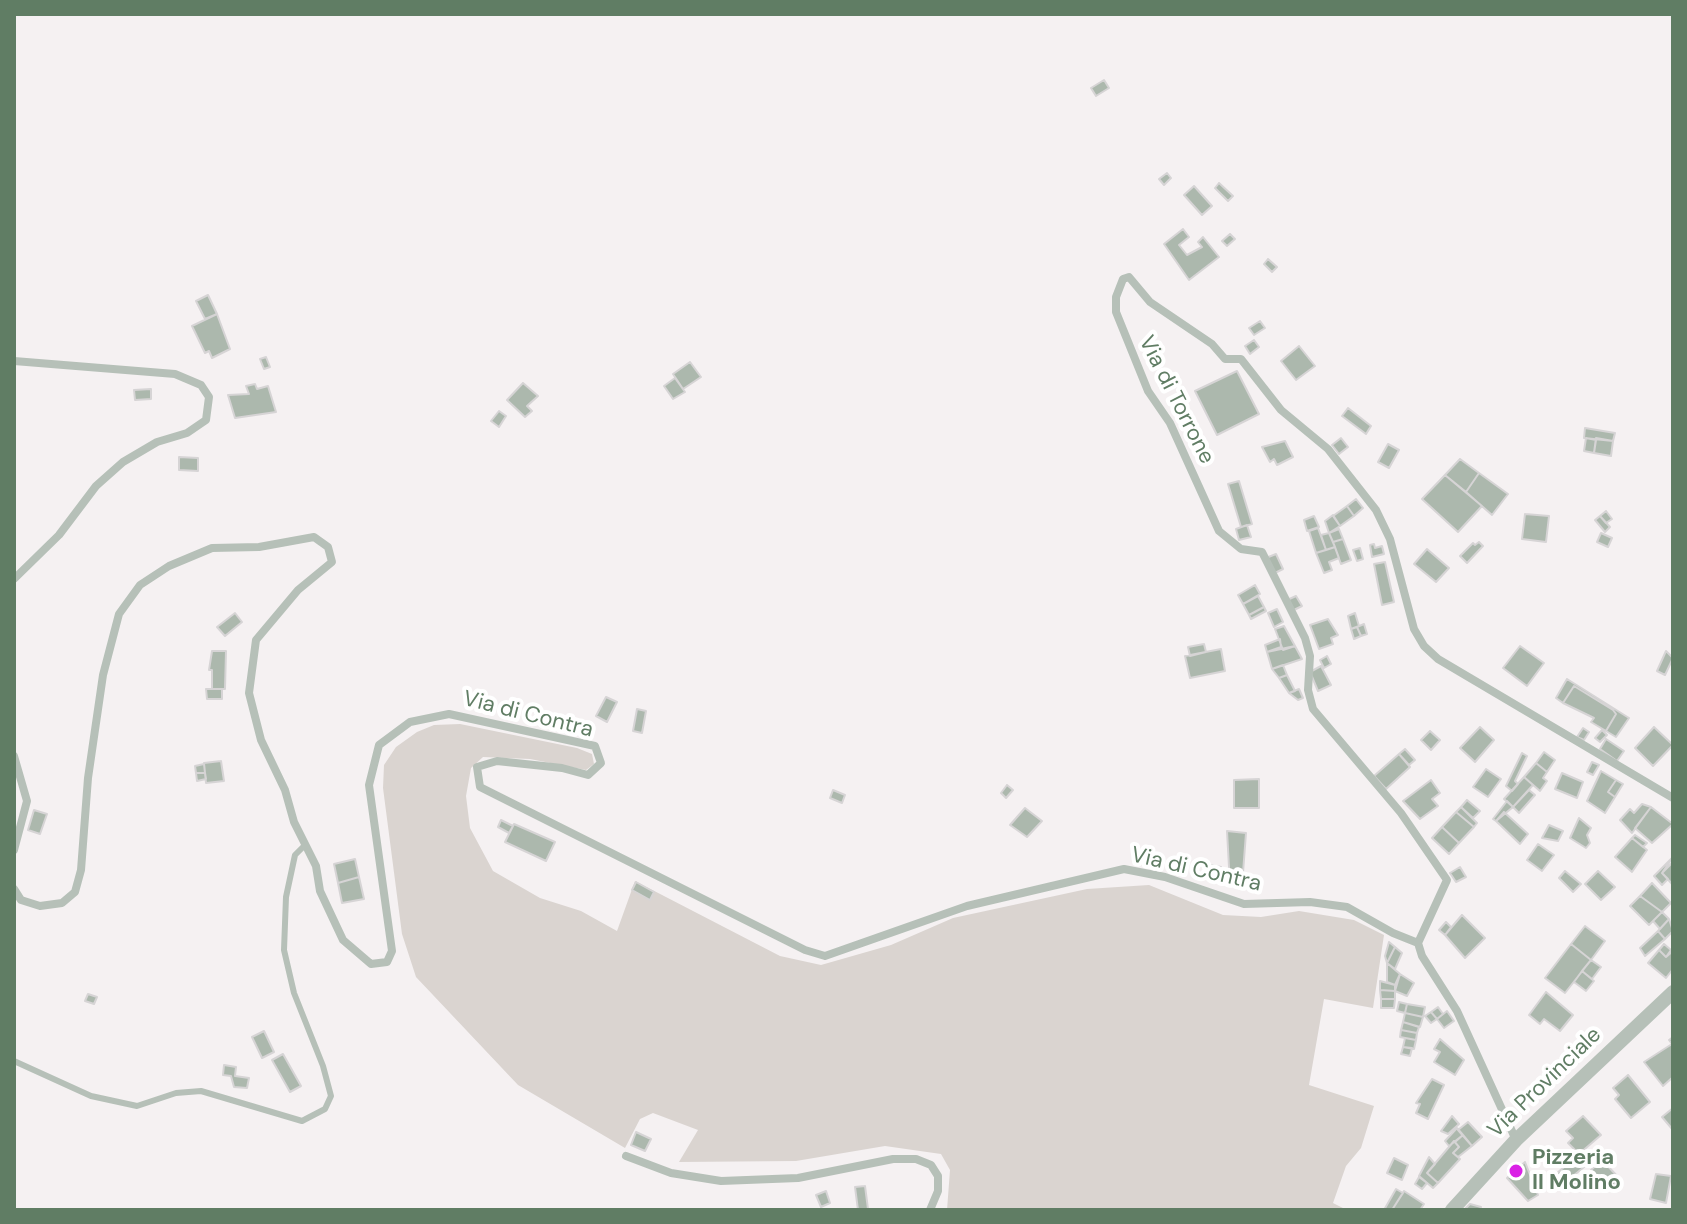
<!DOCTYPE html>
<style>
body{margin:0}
#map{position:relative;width:1687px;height:1224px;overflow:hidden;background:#f5f1f2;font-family:"DM Sans",sans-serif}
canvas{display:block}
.frame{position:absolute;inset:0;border:16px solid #607d64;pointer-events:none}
</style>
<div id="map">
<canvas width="1687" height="1224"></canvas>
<div class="frame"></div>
</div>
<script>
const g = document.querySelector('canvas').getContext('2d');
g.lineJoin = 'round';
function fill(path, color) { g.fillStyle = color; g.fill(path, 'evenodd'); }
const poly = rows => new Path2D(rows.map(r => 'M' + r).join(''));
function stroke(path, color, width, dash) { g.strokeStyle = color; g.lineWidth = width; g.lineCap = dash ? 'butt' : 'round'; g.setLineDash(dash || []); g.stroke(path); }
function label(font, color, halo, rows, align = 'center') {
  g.font = font + ' "DM Sans",sans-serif'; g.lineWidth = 8; g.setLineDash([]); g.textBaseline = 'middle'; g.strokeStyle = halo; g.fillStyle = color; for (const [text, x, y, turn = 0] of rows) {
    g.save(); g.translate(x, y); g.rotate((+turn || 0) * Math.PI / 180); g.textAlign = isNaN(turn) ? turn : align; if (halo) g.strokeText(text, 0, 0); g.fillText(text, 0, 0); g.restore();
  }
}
fill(poly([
 [460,724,577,748,592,754,594,764,586,770,530,759,483,757,471,768,466,796,470,828,493,871,540,898,581,911,617,931,635,881,780,956,821,965,891,945,953,918,1087,889,1149,885,1223,915,1261,917,1299,911,1354,920,1384,935,1373,1008,1324,999,1309,1085,1374,1106,1361,1148,1346,1166,1333,1203,1347,1210,947,1210,950,1170,941,1154,885,1146,796,1161,679,1162,698,1130,653,1113,640,1119,625,1148,518,1085,416,977,402,934,383,788,384,765,396,747,417,732,434,725]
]), '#dad4d0');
const building = poly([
 [1104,80,1109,88,1096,96,1091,88,1104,80],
 [1167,173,1171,178,1164,185,1159,179,1167,173],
 [1219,183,1233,196,1228,201,1215,188,1219,183],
 [1194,186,1212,206,1202,215,1184,195,1194,186],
 [1183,229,1189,237,1179,245,1187,255,1202,247,1198,242,1203,237,1219,257,1189,280,1164,244,1183,229],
 [1230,234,1235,239,1227,246,1222,241,1230,234],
 [1268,259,1277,267,1272,272,1264,264,1268,259],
 [208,295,217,314,205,319,196,301,208,295],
 [217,314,230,349,212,358,209,351,205,353,192,326,217,314],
 [1260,321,1265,328,1254,335,1249,328,1260,321],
 [1254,340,1259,347,1250,354,1245,346,1254,340],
 [1299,346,1315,366,1296,380,1281,361,1299,346],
 [266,357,270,367,264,369,260,359,266,357],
 [690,362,701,377,683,389,673,374,690,362],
 [1237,371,1259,414,1217,435,1195,391,1237,371],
 [675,378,685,392,673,399,664,386,675,378],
 [523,383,538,396,527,406,532,411,525,417,507,400,523,383],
 [255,384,257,389,268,386,276,412,235,418,228,395,249,394,246,386,255,384],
 [151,389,151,399,135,400,134,390,151,389],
 [1348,408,1371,426,1366,434,1342,416,1348,408],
 [499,411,506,416,499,427,491,421,499,411],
 [1585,428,1615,433,1613,441,1584,438,1585,428],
 [1341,438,1348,447,1339,454,1332,445,1341,438],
 [1586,438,1596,440,1594,453,1584,451,1586,438],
 [1596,438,1613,441,1611,456,1594,453,1596,438],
 [1285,441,1293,457,1277,465,1274,459,1270,462,1262,447,1285,441],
 [1388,444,1399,450,1389,468,1378,462,1388,444],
 [179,457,198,458,198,471,179,470,179,457],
 [1460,459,1479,473,1466,492,1445,475,1460,459],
 [1479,473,1508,494,1492,515,1466,492,1479,473],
 [1445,475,1482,506,1458,532,1422,499,1445,475],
 [1239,481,1252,524,1241,527,1228,484,1239,481],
 [1356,499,1363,508,1354,516,1347,506,1356,499],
 [1347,506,1354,516,1340,526,1333,516,1347,506],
 [1606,511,1612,519,1606,523,1600,516,1606,511],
 [1525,514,1549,516,1546,542,1522,539,1525,514],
 [1333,515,1340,526,1329,533,1325,521,1333,515],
 [1314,516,1319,527,1307,531,1304,520,1314,516],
 [1600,516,1610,527,1605,532,1595,520,1600,516],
 [1247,525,1251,537,1239,540,1236,529,1247,525],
 [1318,528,1326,550,1316,553,1309,531,1318,528],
 [1339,529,1343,539,1333,542,1329,533,1339,529],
 [1329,533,1335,547,1326,550,1321,535,1329,533],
 [1601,533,1612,538,1608,547,1597,542,1601,533],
 [1343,539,1351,560,1341,564,1333,542,1343,539],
 [1479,542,1483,546,1467,563,1460,556,1473,543,1475,545,1479,542],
 [1374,544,1375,548,1382,546,1384,554,1372,557,1370,545,1374,544],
 [1335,547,1339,558,1329,562,1332,570,1324,573,1316,553,1335,547],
 [1360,548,1363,559,1357,561,1353,550,1360,548],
 [1427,549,1449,568,1436,582,1414,564,1427,549],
 [1276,554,1283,569,1273,574,1266,558,1276,554],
 [1385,562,1394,602,1382,605,1374,564,1385,562],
 [1255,585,1260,594,1243,604,1238,595,1255,585],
 [1258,596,1264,607,1249,615,1243,604,1258,596],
 [1296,596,1302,606,1292,611,1285,601,1296,596],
 [1264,607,1266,611,1251,619,1249,615,1264,607],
 [1277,609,1283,622,1274,627,1268,613,1277,609],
 [235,613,242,622,225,636,217,627,235,613],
 [1355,613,1359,626,1351,629,1348,616,1355,613],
 [1328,619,1338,635,1331,638,1333,644,1319,649,1310,625,1328,619],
 [1364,624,1367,634,1361,636,1357,627,1364,624],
 [1284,626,1295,646,1283,650,1275,629,1284,626],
 [1357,627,1361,636,1354,639,1351,629,1357,627],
 [1280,639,1281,647,1267,652,1265,645,1280,639],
 [1204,644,1206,652,1190,656,1188,647,1204,644],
 [1295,646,1302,659,1272,669,1267,652,1295,646],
 [1520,646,1544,663,1527,686,1503,668,1520,646],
 [1221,649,1225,671,1190,678,1185,656,1221,649],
 [212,651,226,651,225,689,212,689,212,670,209,670,212,651],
 [1666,651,1673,658,1665,675,1657,671,1666,651],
 [1327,656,1331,664,1324,668,1320,660,1327,656],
 [1283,665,1287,675,1279,678,1272,669,1283,665],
 [1321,666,1331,685,1318,691,1310,672,1321,666],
 [1287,675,1295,691,1289,693,1279,678,1287,675],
 [1567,679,1629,718,1616,737,1606,731,1616,714,1613,710,1574,686,1563,703,1556,698,1567,679],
 [1574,686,1613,710,1616,714,1606,731,1591,722,1594,718,1563,703,1574,686],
 [206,689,222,689,222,699,207,699,206,689],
 [1299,689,1303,698,1298,700,1289,693,1299,689],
 [606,697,617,702,607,722,596,716,606,697],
 [637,709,646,711,642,733,633,731,637,709],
 [1480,727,1494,740,1475,762,1460,748,1480,727],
 [1654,727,1673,745,1653,766,1635,748,1654,727],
 [1583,728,1589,732,1584,740,1577,737,1583,728],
 [1602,730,1607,735,1600,742,1595,738,1602,730],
 [1430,731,1440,740,1431,750,1421,740,1430,731],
 [1606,739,1624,751,1617,761,1600,749,1606,739],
 [1405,749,1415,760,1409,765,1399,754,1405,749],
 [1544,752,1555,760,1547,772,1536,763,1544,752],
 [1522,753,1527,756,1515,781,1518,784,1512,791,1506,786,1522,753],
 [1399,754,1410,767,1386,789,1374,776,1399,754],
 [221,761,224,781,206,783,204,763,221,761],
 [1592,762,1599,765,1593,775,1587,772,1592,762],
 [1536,763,1547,772,1543,778,1547,781,1540,791,1524,777,1536,763],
 [204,764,205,773,196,773,195,766,204,764],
 [1486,769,1501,779,1488,797,1473,787,1486,769],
 [1601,771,1616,780,1608,792,1615,797,1605,813,1587,801,1601,771],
 [196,773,205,773,206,779,197,781,196,773],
 [1562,773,1583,782,1577,798,1555,789,1562,773],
 [1524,777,1533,785,1513,807,1504,799,1524,777],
 [1259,779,1259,808,1234,808,1234,780,1259,779],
 [1431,780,1440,793,1432,799,1438,806,1420,819,1403,801,1431,780],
 [1616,780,1623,784,1615,797,1608,792,1616,780],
 [1007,785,1013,790,1006,798,1001,793,1007,785],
 [833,790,845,795,842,803,830,798,833,790],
 [1529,790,1535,795,1519,813,1513,807,1529,790],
 [1467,800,1480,811,1473,818,1461,807,1467,800],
 [1507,801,1513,807,1496,821,1493,819,1507,801],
 [1642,804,1651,807,1632,833,1620,820,1630,809,1634,813,1642,804],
 [1461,807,1477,823,1474,827,1456,812,1461,807],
 [1651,807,1673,824,1652,843,1635,828,1651,807],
 [1025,808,1042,821,1027,837,1010,825,1025,808],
 [34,810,47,814,40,834,28,830,34,810],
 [1456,812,1474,827,1459,843,1442,827,1456,812],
 [1504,812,1528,834,1520,844,1496,821,1504,812],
 [1579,818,1591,828,1587,835,1590,843,1586,848,1570,838,1579,818],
 [501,820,513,826,509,833,498,827,501,820],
 [514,824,555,842,546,861,505,842,514,824],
 [1549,825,1563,831,1558,841,1542,838,1549,825],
 [1442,827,1459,843,1449,854,1432,838,1442,827],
 [1227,831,1246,833,1242,886,1230,885,1227,831],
 [1635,835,1647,843,1643,847,1632,838,1635,835],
 [1632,838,1647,850,1632,872,1615,857,1632,838],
 [1538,844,1554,855,1542,871,1527,860,1538,844],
 [1673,857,1662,873,1668,879,1662,885,1654,876,1673,857],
 [355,859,359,877,338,883,334,864,355,859],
 [1673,862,1673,885,1662,873,1673,862],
 [1211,865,1221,867,1218,882,1208,880,1211,865],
 [1460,867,1466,877,1456,882,1450,873,1460,867],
 [1565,871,1581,884,1573,892,1559,878,1565,871],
 [1598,871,1615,887,1601,900,1585,884,1598,871],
 [359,877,364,899,342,903,338,883,359,877],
 [636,882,654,892,650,900,632,890,636,882],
 [1652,883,1671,903,1662,912,1640,896,1652,883],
 [1640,896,1662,912,1649,925,1630,906,1640,896],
 [1662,912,1669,919,1660,929,1653,921,1662,912],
 [1462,915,1485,938,1465,958,1445,935,1462,915],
 [1669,919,1673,931,1665,939,1658,931,1669,919],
 [1446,922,1451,927,1445,935,1439,930,1446,922],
 [1585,926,1605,941,1591,960,1571,944,1585,926],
 [1658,931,1665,939,1645,956,1640,948,1658,931],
 [1389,942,1395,947,1387,963,1385,956,1389,942],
 [1571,944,1591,960,1565,993,1545,978,1571,944],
 [1664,944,1671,950,1666,957,1659,950,1664,944],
 [1395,947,1402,953,1395,969,1387,963,1395,947],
 [1659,950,1666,957,1673,951,1673,969,1666,978,1648,963,1659,950],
 [1591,960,1601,967,1592,979,1582,971,1591,960],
 [1387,963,1400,974,1395,985,1387,982,1387,963],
 [1582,971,1594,981,1586,991,1574,982,1582,971],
 [1400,974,1414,983,1407,996,1395,991,1400,974],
 [1380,981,1395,985,1395,991,1380,990,1380,981],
 [1380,990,1395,991,1395,999,1381,999,1380,990],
 [1546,992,1573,1015,1560,1031,1544,1019,1540,1024,1529,1015,1546,992],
 [88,994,97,997,94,1004,85,1001,88,994],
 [1381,999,1395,999,1394,1008,1381,1008,1381,999],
 [1399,1002,1407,1004,1405,1013,1397,1011,1399,1002],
 [1407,1004,1425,1007,1423,1017,1405,1013,1407,1004],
 [1438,1007,1443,1014,1437,1019,1431,1012,1438,1007],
 [1447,1011,1454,1021,1444,1028,1437,1019,1447,1011],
 [1431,1012,1437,1019,1431,1023,1425,1016,1431,1012],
 [1405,1013,1423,1017,1420,1027,1403,1022,1405,1013],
 [1403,1022,1419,1027,1417,1033,1401,1030,1403,1022],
 [1401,1030,1417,1033,1416,1040,1400,1037,1401,1030],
 [264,1031,274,1052,262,1058,252,1037,264,1031],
 [1673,1037,1673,1077,1663,1086,1644,1062,1672,1044,1669,1040,1673,1037],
 [1405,1038,1416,1040,1414,1049,1403,1047,1405,1038],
 [1440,1039,1464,1060,1455,1075,1434,1062,1440,1052,1434,1049,1440,1039],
 [1403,1047,1412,1048,1410,1056,1401,1054,1403,1047],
 [283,1054,301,1086,290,1092,272,1060,283,1054],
 [224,1065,236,1067,235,1076,249,1078,247,1088,234,1087,231,1076,223,1075,224,1065],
 [1628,1075,1650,1102,1631,1118,1615,1099,1619,1095,1613,1088,1628,1075],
 [1432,1079,1444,1085,1428,1119,1416,1113,1420,1104,1416,1103,1432,1079],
 [1673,1108,1673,1130,1662,1117,1673,1108],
 [1452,1116,1459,1124,1448,1134,1441,1131,1452,1116],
 [1583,1116,1601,1135,1579,1154,1568,1143,1573,1138,1566,1131,1583,1116],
 [1468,1122,1482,1137,1472,1146,1458,1130,1468,1122],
 [1457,1128,1463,1135,1449,1146,1445,1141,1457,1128],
 [636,1132,651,1139,645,1151,631,1145,636,1132],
 [1463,1135,1472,1146,1458,1157,1453,1153,1459,1147,1455,1142,1463,1135],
 [1454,1141,1459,1147,1453,1153,1460,1159,1438,1183,1427,1173,1454,1141],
 [1578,1155,1589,1163,1557,1189,1549,1180,1578,1155],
 [1429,1157,1435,1164,1427,1173,1438,1183,1433,1188,1419,1176,1429,1157],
 [1394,1158,1408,1165,1402,1180,1387,1173,1394,1158],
 [1602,1160,1620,1179,1609,1189,1591,1170,1602,1160],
 [1525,1162,1538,1195,1528,1201,1507,1178,1525,1162],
 [1656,1174,1671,1176,1666,1203,1650,1199,1656,1174],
 [1419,1177,1427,1183,1422,1189,1415,1184,1419,1177],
 [865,1186,868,1209,858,1210,855,1187,865,1186],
 [1396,1189,1403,1193,1392,1210,1384,1210,1396,1189],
 [826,1191,830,1203,821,1207,816,1195,826,1191],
 [1404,1191,1424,1204,1420,1210,1392,1210,1404,1191],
 [1470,1204,1481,1207,1480,1210,1464,1210,1470,1204]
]);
fill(building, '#acb8ad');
stroke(building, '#d6d4d5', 2);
stroke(poly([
 [14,1061,91,1096,137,1106,176,1093,201,1091,302,1121,325,1109,331,1096,323,1066,294,993,284,950,286,897,295,855,305,845]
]), '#b6c0b8', 6);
stroke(poly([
 [14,361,175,374,201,385,209,397,206,420,187,433,157,442,123,462,96,486,59,535,14,579],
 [14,756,27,801,14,850],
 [14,889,21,900,40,906,62,903,75,892,81,870,88,778,103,675,119,614,140,585,169,566,212,548,259,547,314,537,328,547,332,562,298,590,256,640,249,693,261,740,285,790,294,822,316,866,320,891,343,940,371,964,387,962,392,951,369,785,379,745,410,722,449,714,595,746,601,763,588,775,562,768,497,761,477,767,480,787,805,950,825,956,967,906,1124,869,1165,877,1244,904,1310,902,1347,907,1393,933,1418,943,1422,956,1457,1011,1516,1140],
 [1418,943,1447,880,1401,813,1313,709,1308,690,1310,656,1305,638,1262,552,1241,549,1219,531,1170,423,1148,391,1116,312,1116,297,1123,279,1129,277,1150,302,1212,344,1225,359,1241,359,1281,410,1328,449,1376,510,1390,539,1414,629,1424,646,1438,659,1673,798],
 [626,1156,671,1173,721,1181,798,1178,893,1159,916,1159,931,1165,938,1176,938,1191,930,1210]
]), '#b6c0b8', 8);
stroke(poly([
 [1452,1210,1516,1140,1673,992]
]), '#b6c0b8', 14);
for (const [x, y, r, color] of [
 [1516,1171,8,"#da21e5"]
]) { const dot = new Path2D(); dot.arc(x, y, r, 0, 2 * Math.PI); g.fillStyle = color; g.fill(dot); stroke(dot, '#fff', 3); }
label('22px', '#607d64', '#fff', [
 ["Via di Torrone",1176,400,63],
 ["Via di Contra",528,715,14],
 ["Via di Contra",1196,870,13],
 ["Via Provinciale",1545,1083,-44]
]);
label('bold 22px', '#607d64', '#fff', [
 ["Pizzeria",1532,1158],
 ["Il Molino",1532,1183]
], 'left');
</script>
